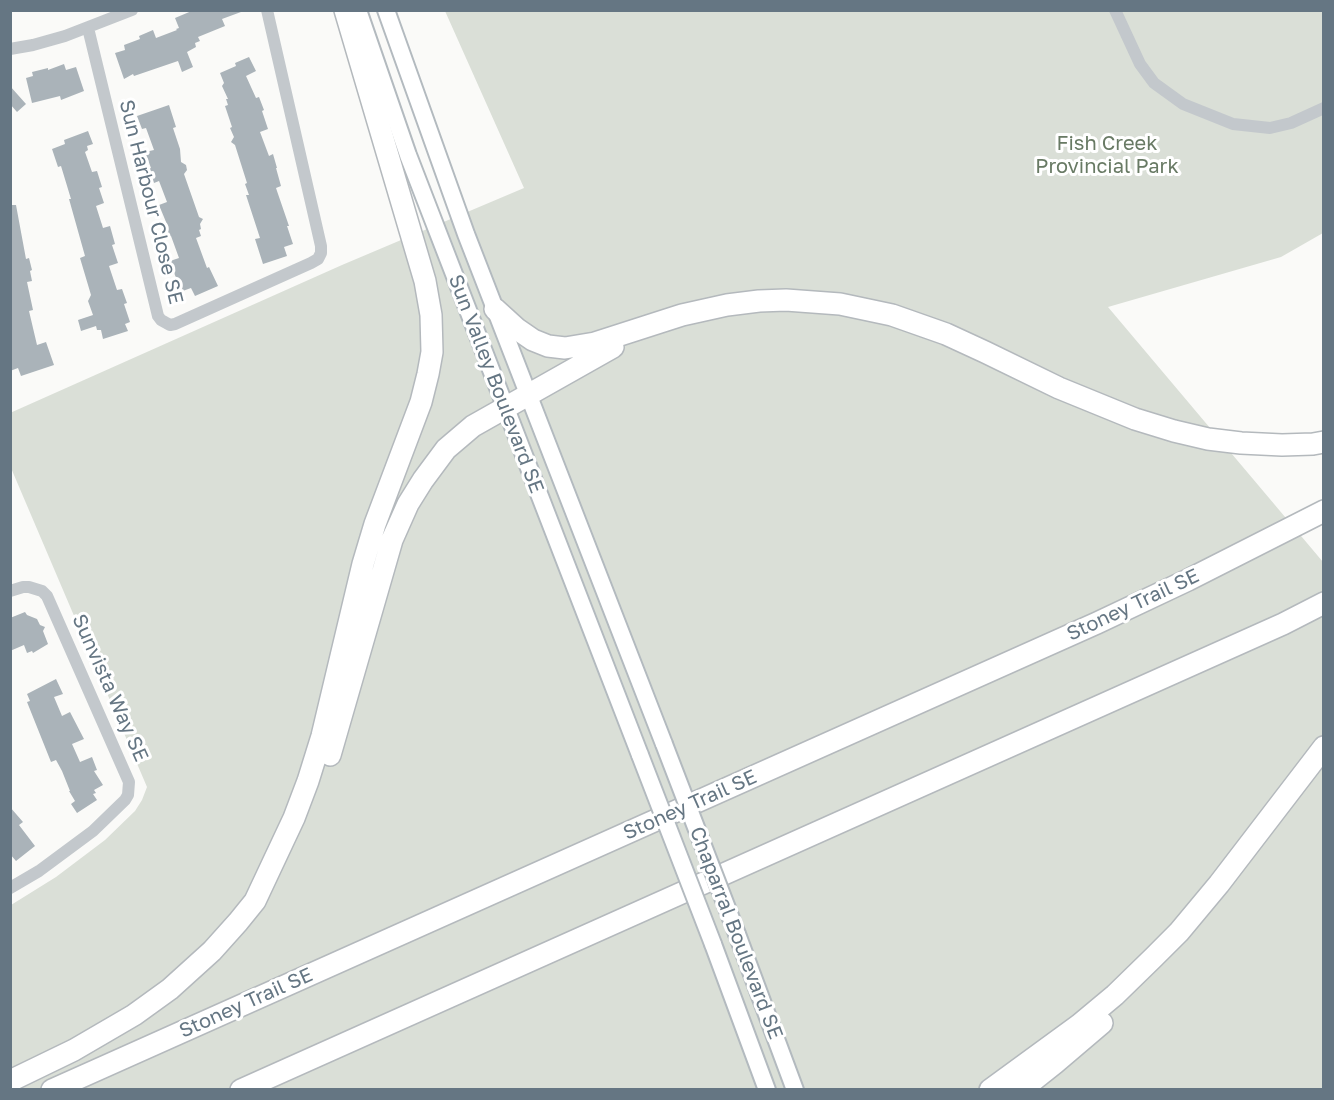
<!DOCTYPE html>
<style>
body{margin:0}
#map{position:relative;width:1334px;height:1100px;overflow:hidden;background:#fafaf8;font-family:"Golos Text",sans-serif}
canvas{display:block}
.frame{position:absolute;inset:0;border:12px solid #657683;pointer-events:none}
</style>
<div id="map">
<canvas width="1334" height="1100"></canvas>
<div class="frame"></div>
</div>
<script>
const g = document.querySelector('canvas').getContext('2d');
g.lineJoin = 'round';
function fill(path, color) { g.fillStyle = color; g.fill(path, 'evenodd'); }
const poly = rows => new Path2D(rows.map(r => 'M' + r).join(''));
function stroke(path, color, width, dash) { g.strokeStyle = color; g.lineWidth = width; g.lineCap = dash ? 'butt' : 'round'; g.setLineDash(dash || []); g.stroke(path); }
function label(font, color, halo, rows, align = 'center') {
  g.font = font + ' "Golos Text",sans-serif'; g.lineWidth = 6; g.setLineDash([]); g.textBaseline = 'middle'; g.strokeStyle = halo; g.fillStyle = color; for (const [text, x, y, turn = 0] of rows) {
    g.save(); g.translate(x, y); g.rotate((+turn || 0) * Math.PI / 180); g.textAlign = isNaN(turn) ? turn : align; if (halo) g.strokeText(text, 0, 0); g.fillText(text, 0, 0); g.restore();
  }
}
fill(poly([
 [445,11,1323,11,1323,233,1281,257,1108,307,1323,562,1323,1089,11,1089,11,905,56,877,105,840,135,811,142,800,147,787,11,468,10,413,342,265,524,188]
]), '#dadfd7');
fill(poly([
 [194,10,241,10,241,12,222,19,225,26,198,37,200,41,195,43,196,47,187,52,193,67,182,72,178,61,134,76,133,74,124,79,115,53,125,50,124,45,140,39,139,36,153,30,156,38,177,30,176,29,179,28,175,18],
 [249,57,256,71,246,76,256,98,259,97,264,110,262,111,268,129,260,132,269,156,273,154,277,168,276,168,281,186,276,188,277,191,289,226,287,226,293,244,284,247,287,256,263,264,255,239,260,238,246,195,249,195,245,184,247,183,235,145,231,142,234,137,230,128,232,127,225,106,228,105,226,99,228,99,222,86,224,83,220,73,236,66,235,63],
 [64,64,66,70,76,67,84,91,61,100,60,96,32,103,26,78,33,76,32,72,48,68,48,70],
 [10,86,26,104,17,112,10,104],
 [169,105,176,127,173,128,180,149,181,162,186,165,187,170,184,174,199,217,203,219,200,224,201,229,199,230,201,236,196,238,207,268,209,267,218,286,195,296,191,288,180,292,174,279,176,278,170,261,179,258,171,236,166,238,161,224,166,222,159,205,167,202,159,181,154,183,149,169,151,168,145,152,154,150,146,128,142,129,137,116],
 [88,131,93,144,87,146,88,150,85,152,92,172,97,171,102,187,99,188,104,203,96,206,103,228,110,226,115,244,112,245,118,263,109,266,117,290,122,289,127,303,124,304,130,322,125,324,128,331,103,339,101,330,97,330,96,326,81,331,78,320,93,315,88,301,91,295,80,258,85,256,69,199,71,199,61,166,58,167,52,149,65,144,64,140],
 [10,205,16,205,26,259,29,258,32,270,30,271,32,281,27,282,33,310,29,311,37,345,46,342,54,365,21,376,18,368,10,371],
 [25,612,27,615,37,619,40,625,45,627,43,631,48,644,33,653,32,651,27,653,24,645,10,651,10,618],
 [56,679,63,694,54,697,62,716,70,712,84,739,72,744,80,762,92,757,97,770,94,771,103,785,94,790,96,793,93,794,97,800,77,813,71,804,75,801,69,791,70,791,62,771,56,760,51,762,27,702,30,701,27,694],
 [10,807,23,822,19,825,35,846,16,861,10,854]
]), '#aab3b9');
const secondary = poly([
 [358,10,408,155,640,755],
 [386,10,466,234,664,744],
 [737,934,795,1090],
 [713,944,767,1090]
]);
const motorway = poly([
 [495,309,517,329,533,340,548,346,565,348,595,343,682,315,727,305,759,301,786,300,840,304,892,315,946,334,985,352,1059,388,1135,419,1174,431,1208,439,1241,443,1282,445,1313,444,1324,442],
 [330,755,392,540,408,504,423,480,446,449,473,426,613,347],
 [10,1081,74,1050,134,1015,170,989,212,951,238,922,255,901,294,818,308,781,322,736,363,564,375,524,421,402,428,374,432,352,431,315,425,281,345,10],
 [52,1090,1097,623,1188,580,1324,511],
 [241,1090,1283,624,1324,603],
 [990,1090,1079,1025,1115,995,1154,957,1179,932,1219,884,1324,747],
 [1021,1090,1055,1063,1102,1023]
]);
stroke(secondary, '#b3babf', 20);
stroke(motorway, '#b4b9bd', 24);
stroke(poly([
 [1115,10,1140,64,1154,83,1183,104,1233,124,1270,128,1291,123,1324,108],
 [88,28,158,316,161,320,170,325,175,324,311,263,318,259,321,253,321,246,267,10],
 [10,49,33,45,65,36,132,10],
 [10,591,23,587,29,587,42,591,47,596,129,782,128,795,125,800,93,831,39,871,10,888]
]), '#c3c8cc', 12);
stroke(secondary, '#fff', 16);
stroke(motorway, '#fff', 21);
const secondaryBridge = poly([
 [664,744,737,934],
 [640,755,713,944]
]);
stroke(secondaryBridge, '#b3babf', 20, []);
stroke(secondaryBridge, '#fff', 16);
label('20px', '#687a64', '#fff', [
 ["Fish Creek",1107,144],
 ["Provincial Park",1107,167]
]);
label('20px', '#657683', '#fff', [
 ["Sun Harbour Close SE",151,202,76],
 ["Sun Valley Boulevard SE",496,384,69],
 ["Stoney Trail SE",1133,605,-25],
 ["Sunvista Way SE",110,688,66],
 ["Stoney Trail SE",690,805,-24],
 ["Chaparral Boulevard SE",736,933,69],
 ["Stoney Trail SE",246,1003,-24]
]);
</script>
